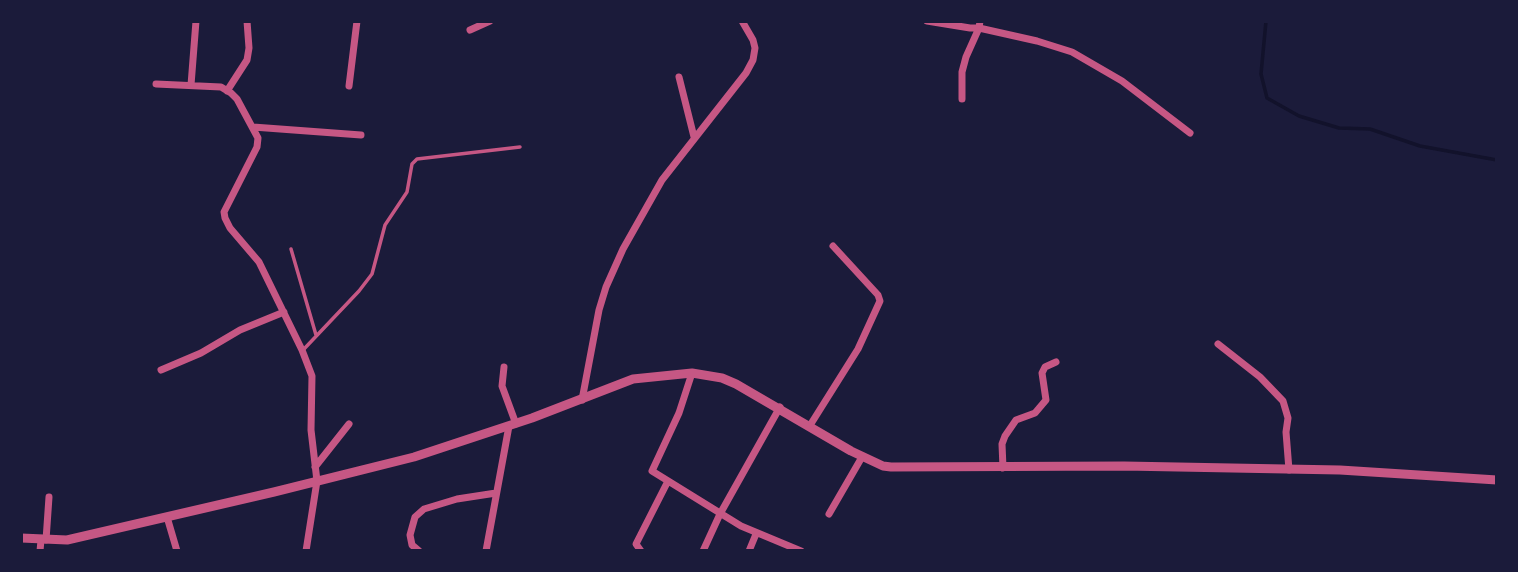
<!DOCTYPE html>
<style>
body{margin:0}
#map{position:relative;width:1518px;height:572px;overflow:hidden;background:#1b1b3a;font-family:"Golos Text",sans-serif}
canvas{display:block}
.frame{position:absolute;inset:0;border:23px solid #1b1b3a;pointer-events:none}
</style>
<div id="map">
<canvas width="1518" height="572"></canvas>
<div class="frame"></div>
</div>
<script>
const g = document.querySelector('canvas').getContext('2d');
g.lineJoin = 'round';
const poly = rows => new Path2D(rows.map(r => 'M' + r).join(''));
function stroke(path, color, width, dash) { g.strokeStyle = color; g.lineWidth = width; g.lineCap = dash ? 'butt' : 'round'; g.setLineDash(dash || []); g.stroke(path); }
stroke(poly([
 [1266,21,1261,74,1267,98,1299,116,1339,128,1370,129,1420,146,1497,160]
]), '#12122b', 3.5);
stroke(poly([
 [291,249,316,335],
 [304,349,359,291,372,274,385,225,407,192,412,164,417,159,520,147]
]), '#c65784', 3.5);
stroke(poly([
 [927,21,970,28,979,28,980,21],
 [470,30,490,21],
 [679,77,694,137],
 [156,84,221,87,231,93,237,99,258,138,257,147,224,212,225,218,230,228,259,262,302,350,312,376,311,430,317,481,306,551],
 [191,85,196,21],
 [349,86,357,21],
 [227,91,247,60,249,48,247,21],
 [962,99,962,72,966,57,979,28,1037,41,1072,52,1122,81,1190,133],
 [253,127,361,135],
 [1218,344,1260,377,1283,401,1288,418,1286,432,1289,470],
 [504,367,502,386,516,424],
 [161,370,201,353,240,330,284,312],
 [692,373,679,413,652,471,741,526,801,551],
 [582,400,599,310,606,287,623,249,662,180,746,73,753,60,755,48,753,40,742,21],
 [809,427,858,349,880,301,878,295,833,246],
 [315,467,349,424],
 [1003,468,1002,444,1005,436,1016,420,1035,413,1046,400,1042,373,1045,367,1056,362],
 [829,514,862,457],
 [167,517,177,551],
 [46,540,49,497],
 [40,551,41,540],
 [419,551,412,545,410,535,415,517,424,509,457,499,496,493],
 [486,551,509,426],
 [641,551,636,544,668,481],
 [703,551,720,514,780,407],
 [749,551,756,534]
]), '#c65784', 7);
stroke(poly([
 [21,538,67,540,274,492,414,457,532,418,633,379,692,373,722,378,736,384,851,451,883,466,891,467,1124,466,1340,470,1497,480]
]), '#c65784', 9);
</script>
